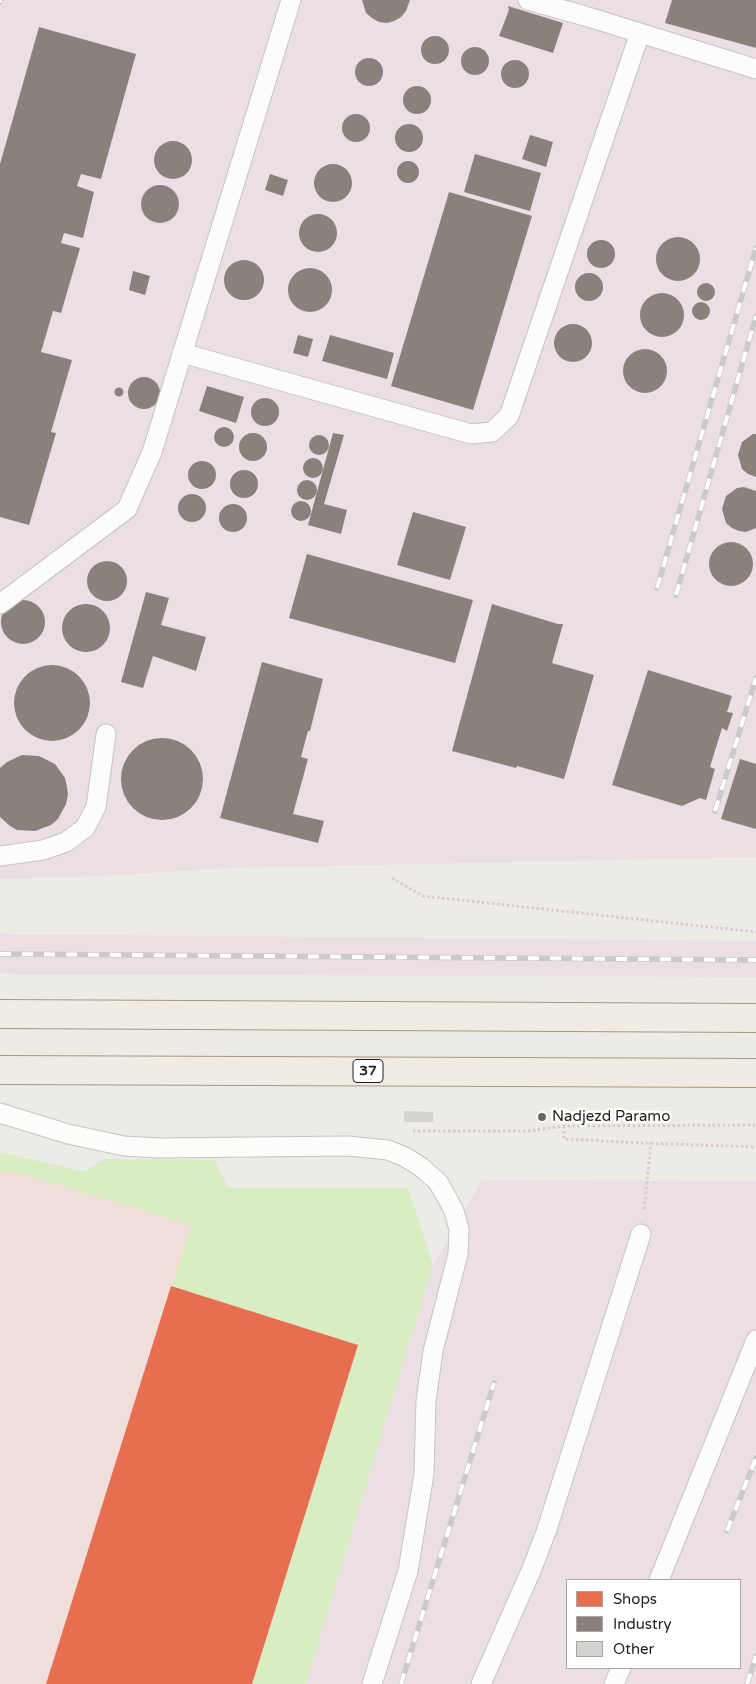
<!DOCTYPE html>
<style>
body{margin:0}
#map{position:relative;width:756px;height:1684px;overflow:hidden;background:#edebe6;font-family:"Varela Round",sans-serif}
canvas{display:block}
.legend{position:absolute;left:566px;top:1579px;width:175px;height:90px;box-sizing:border-box;background:#fff;border:1px solid #a5a5a5;margin:0;padding:6px 9px;list-style:none;font-size:15px;color:#1e1e1e}
.legend li{display:flex;align-items:center;gap:10px;height:25px}
.legend b{width:25px;border:1px solid #a5a5a5}
</style>
<div id="map">
<canvas width="756" height="1684"></canvas>
<ul class="legend">
<li><b style="height:14px;background:#e76f51"></b>Shops</li>
<li><b style="height:14px;background:#8a817c"></b>Industry</li>
<li><b style="height:14px;background:#d5d3cf"></b>Other</li>
</ul>
</div>
<script>
const g = document.querySelector('canvas').getContext('2d');
g.lineJoin = 'round';
function fill(path, color) { g.fillStyle = color; g.fill(path, 'evenodd'); }
const poly = rows => new Path2D(rows.map(r => 'M' + r).join(''));
function stroke(path, color, width, dash) { g.strokeStyle = color; g.lineWidth = width; g.lineCap = dash ? 'butt' : 'round'; g.setLineDash(dash || []); g.stroke(path); }
function label(font, color, halo, rows, align = 'center') {
  g.font = font + ' "Varela Round",sans-serif'; g.lineWidth = 5; g.setLineDash([]); g.textBaseline = 'middle'; g.strokeStyle = halo; g.fillStyle = color; for (const [text, x, y, turn = 0] of rows) {
    g.save(); g.translate(x, y); g.rotate((+turn || 0) * Math.PI / 180); g.textAlign = isNaN(turn) ? turn : align; if (halo) g.strokeText(text, 0, 0); g.fillText(text, 0, 0); g.restore();
  }
}
fill(poly([
 [0,1152,84,1172,105,1159,214,1160,228,1188,408,1188,433,1265,306,1684,0,1684]
]), '#f0deda');
fill(poly([
 [0,0,756,0,756,857,230,868,100,876,0,879],
 [0,934,756,941,756,977,0,974],
 [482,1180,756,1181,756,1684,306,1684,433,1265],
 [567,1580,740,1580,740,1668,567,1668]
]), '#ebdfe5');
fill(poly([
 [0,1152,84,1172,105,1159,214,1160,228,1188,408,1188,433,1265,306,1684,252,1684,358,1345,172,1286,191,1225,16,1172,0,1171]
]), '#d9edc2');
fill(poly([
 [171,1286,358,1345,252,1684,46,1684]
]), '#e76f51');
fill(poly([
 [362,0,410,0,406,11,401,17,394,21,387,23,379,22,372,18,366,13],
 [672,0,756,0,756,48,665,23],
 [508,6,563,23,553,53,499,36,509,10],
 [39,27,136,54,101,179,81,174,77,186,94,192,83,238,64,233,61,243,80,248,61,313,53,311,41,352,72,360,51,432,56,433,29,525,0,517,0,164],
 '421 50a14 14 0 1 1 28 0a14 14 0 1 1-28 0Z',
 '461 61a14 14 0 1 1 28 0a14 14 0 1 1-28 0Z',
 '355 72a14 14 0 1 1 28 0a14 14 0 1 1-28 0Z',
 '501 74a14 14 0 1 1 28 0a14 14 0 1 1-28 0Z',
 '403 100a14 14 0 1 1 28 0a14 14 0 1 1-28 0Z',
 '342 128a14 14 0 1 1 28 0a14 14 0 1 1-28 0Z',
 '395 138a14 14 0 1 1 28 0a14 14 0 1 1-28 0Z',
 [530,135,553,142,546,167,522,159],
 '154 160a19 19 0 1 1 38 0a19 19 0 1 1-38 0Z',
 [475,154,541,173,530,211,464,192],
 '397 172a11 11 0 1 1 22 0a11 11 0 1 1-22 0Z',
 '314 183a19 19 0 1 1 38 0a19 19 0 1 1-38 0Z',
 [270,174,288,180,283,196,265,190],
 '141 204a19 19 0 1 1 38 0a19 19 0 1 1-38 0Z',
 [449,192,532,216,473,410,391,386],
 '299 233a19 19 0 1 1 38 0a19 19 0 1 1-38 0Z',
 '656 259a22 22 0 1 1 44 0a22 22 0 1 1-44 0Z',
 '587 254a14 14 0 1 1 28 0a14 14 0 1 1-28 0Z',
 '224 280a20 20 0 1 1 40 0a20 20 0 1 1-40 0Z',
 '288 290a22 22 0 1 1 44 0a22 22 0 1 1-44 0Z',
 [133,271,150,276,145,295,129,290],
 '575 287a14 14 0 1 1 28 0a14 14 0 1 1-28 0Z',
 '697 292a9 9 0 1 1 18 0a9 9 0 1 1-18 0Z',
 '640 315a22 22 0 1 1 44 0a22 22 0 1 1-44 0Z',
 '692 311a9 9 0 1 1 18 0a9 9 0 1 1-18 0Z',
 '554 343a19 19 0 1 1 38 0a19 19 0 1 1-38 0Z',
 [298,335,313,339,308,357,293,353],
 [330,335,394,353,387,379,322,361],
 '623 371a22 22 0 1 1 44 0a22 22 0 1 1-44 0Z',
 '128 393a16 16 0 1 1 32 0a16 16 0 1 1-32 0Z',
 [207,386,244,397,236,423,199,411],
 '114.5 392a4.5 4.5 0 1 1 9 0a4.5 4.5 0 1 1-9 0Z',
 '251 412a14 14 0 1 1 28 0a14 14 0 1 1-28 0Z',
 '214 437a10 10 0 1 1 20 0a10 10 0 1 1-20 0Z',
 '239 447a14 14 0 1 1 28 0a14 14 0 1 1-28 0Z',
 [333,433,344,435,324,504,347,510,341,534,308,525],
 [753,434,756,434,756,477,748,474,742,469,738,455,742,442],
 '309 445a10 10 0 1 1 20 0a10 10 0 1 1-20 0Z',
 '303 468a10 10 0 1 1 20 0a10 10 0 1 1-20 0Z',
 '188 475a14 14 0 1 1 28 0a14 14 0 1 1-28 0Z',
 '230 484a14 14 0 1 1 28 0a14 14 0 1 1-28 0Z',
 '297 490a10 10 0 1 1 20 0a10 10 0 1 1-20 0Z',
 [744,487,756,491,756,528,746,532,739,531,732,528,726,523,722,509,726,496,737,488],
 '178 508a14 14 0 1 1 28 0a14 14 0 1 1-28 0Z',
 '291 511a10 10 0 1 1 20 0a10 10 0 1 1-20 0Z',
 '219 518a14 14 0 1 1 28 0a14 14 0 1 1-28 0Z',
 [413,512,466,527,450,580,397,565],
 '709 564a22 22 0 1 1 44 0a22 22 0 1 1-44 0Z',
 [307,554,473,600,455,663,289,618],
 '87 581a20 20 0 1 1 40 0a20 20 0 1 1-40 0Z',
 [146,592,169,598,161,625,206,637,196,671,153,656,143,688,121,682],
 '1 622a22 22 0 1 1 44 0a22 22 0 1 1-44 0Z',
 '62 628a24 24 0 1 1 48 0a24 24 0 1 1-48 0Z',
 [492,604,558,624,563,624,552,663,594,675,564,779,517,766,516,768,452,751],
 [262,662,323,679,310,731,308,731,301,757,308,759,293,814,324,821,318,843,220,818],
 '14 703a38 38 0 1 1 76 0a38 38 0 1 1-76 0Z',
 [648,670,732,696,727,712,733,713,727,731,722,728,710,767,715,769,706,800,700,798,682,806,612,785],
 '121 779a41 41 0 1 1 82 0a41 41 0 1 1-82 0Z',
 [22,755,39,756,55,764,65,778,67,787,68,795,66,804,58,819,51,825,35,831,17,830,10,826,0,817,0,768,7,762],
 [740,759,756,764,756,829,721,819]
]), '#8a817c');
fill(poly([
 [404,1111,433,1112,433,1122,404,1122]
]), '#d5d3cf');
const lane = poly([
 [528,0,585,16,756,69],
 [182,353,471,434,492,432,509,416,640,33],
 [0,604,127,509,152,452,291,0],
 [0,856,43,850,66,842,85,828,96,807,106,734],
 [0,1113,68,1134,124,1146,159,1148,348,1146,388,1150,405,1157,421,1167,438,1182,446,1196,454,1211,459,1229,458,1254,433,1351,426,1401,424,1474,408,1571,372,1684],
 [659,1580,756,1340],
 [481,1684,533,1566,547,1529,641,1234],
 [614,1684,621,1668]
]);
const primary = poly([
 [0,1014,756,1018],
 [0,1070,756,1073]
]);
stroke(lane, '#c5c4c2', 21);
stroke(primary, '#a39982', 30);
stroke(poly([
 [392,878,423,896,756,932],
 [564,1126,564,1139,643,1143,756,1147],
 [413,1131,530,1131,564,1126,756,1125],
 [644,1209,651,1143]
]), '#dbccc9', 3, [2.5, 2.5]);
stroke(lane, '#fcfcfb', 19);
stroke(primary, '#f1ece3', 28);
const rail = poly([
 [0,2,1,0],
 [657,588,756,248],
 [676,595,756,316],
 [715,811,756,678],
 [0,954,756,960],
 [727,1531,756,1458],
 [401,1684,494,1383],
 [747,1684,756,1656]
]);
stroke(rail, '#cacac9', 5.5);
stroke(rail, '#fff', 4, [11]);
for (const [x, y, r, color] of [
 [542,1117,5,"#666664"]
]) { const dot = new Path2D(); dot.arc(x, y, r, 0, 2 * Math.PI); g.fillStyle = color; g.fill(dot); stroke(dot, '#fff', 2); }
for (const [x, y, w] of [
 [368,1071,30]
]) { const box = new Path2D(); box.roundRect(x - w / 2, y - 11.5, w, 23, 4); g.fillStyle = '#fff'; g.fill(box); stroke(box, '#1e1e1e', 1); }
label('bold 14px', '#1e1e1e', null, [
 ["37",368,1071]
]);
label('15px', '#1e1e1e', '#fff', [
 ["Nadjezd Paramo",552,1117]
], 'left');
</script>
